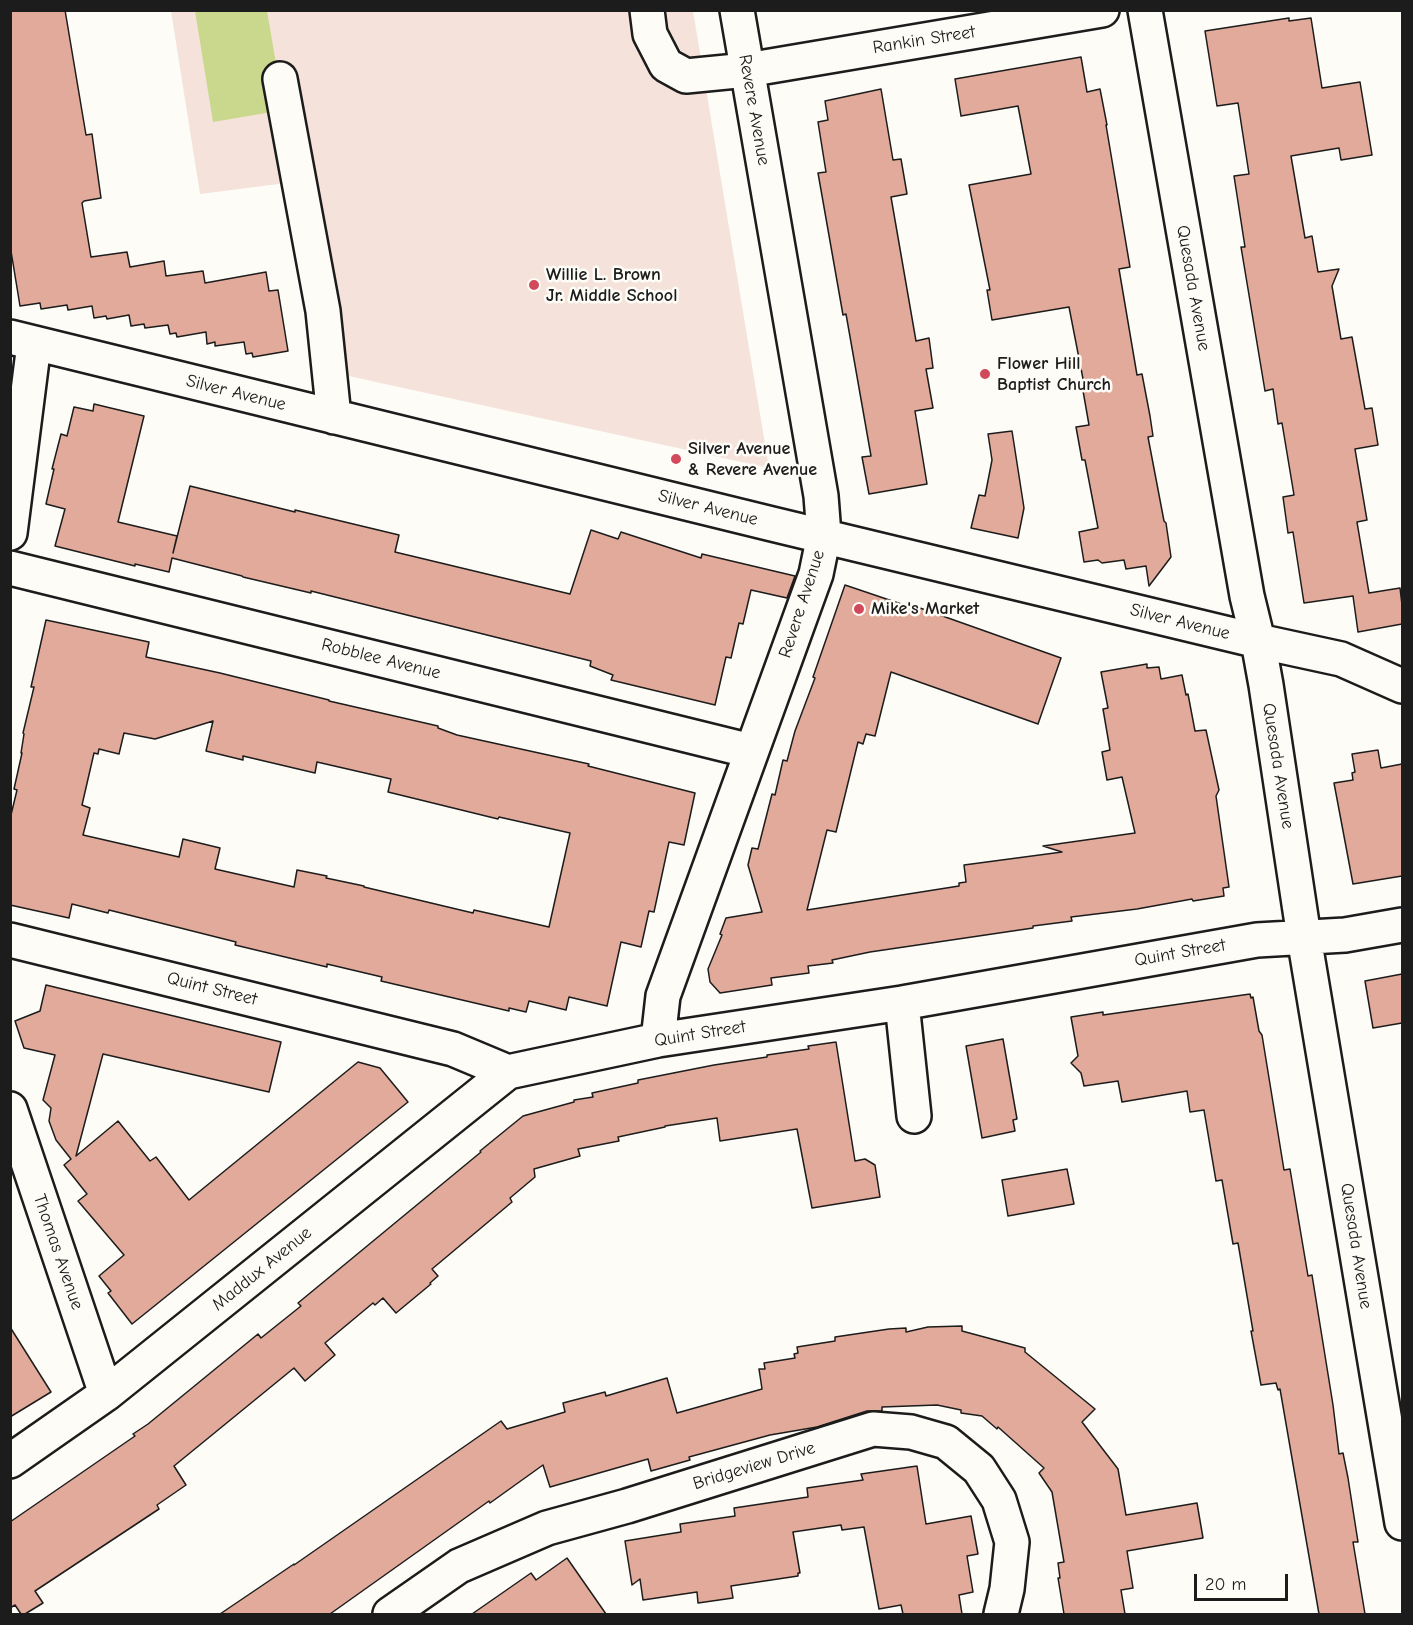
<!DOCTYPE html>
<style>
body{margin:0}
#map{position:relative;width:1413px;height:1625px;overflow:hidden;background:#fdfcf7;font-family:"Comic Neue",sans-serif}
canvas{display:block}
.frame{position:absolute;inset:0;border:12px solid #1c1c1c;pointer-events:none}
.scale{position:absolute;left:1194px;top:1574px;width:94px;height:27px;box-sizing:border-box;border:3px solid #1c1c1c;border-top:0;padding-left:8px;font-size:18px;line-height:21px;white-space:nowrap;color:#1c1c1c;-webkit-text-stroke:4px #fdfcf7;paint-order:stroke}
</style>
<div id="map">
<canvas width="1413" height="1625"></canvas>
<div class="frame"></div>
<div class="scale">20 m</div>
</div>
<script>
const g = document.querySelector('canvas').getContext('2d');
g.lineJoin = 'round';
function fill(path, color) { g.fillStyle = color; g.fill(path, 'evenodd'); }
const poly = rows => new Path2D(rows.map(r => 'M' + r).join(''));
function stroke(path, color, width, dash) { g.strokeStyle = color; g.lineWidth = width; g.lineCap = dash ? 'butt' : 'round'; g.setLineDash(dash || []); g.stroke(path); }
function label(font, color, halo, rows, align = 'center') {
  g.font = font + ' "Comic Neue",sans-serif'; g.lineWidth = 5; g.setLineDash([]); g.textBaseline = 'middle'; g.strokeStyle = halo; g.fillStyle = color; for (const [text, x, y, turn = 0] of rows) {
    g.save(); g.translate(x, y); g.rotate((+turn || 0) * Math.PI / 180); g.textAlign = isNaN(turn) ? turn : align; if (halo) g.strokeText(text, 0, 0); g.fillText(text, 0, 0); g.restore();
  }
}
fill(poly([
 [171,11,693,11,769,468,344,375,310,180,200,194]
]), '#f5e3db');
fill(poly([
 [195,11,267,11,284,110,213,122]
]), '#c9d88c');
const building = poly([
 [10,10,65,10,86,135,92,134,101,198,84,201,82,203,91,257,127,252,130,267,164,261,166,276,203,271,205,283,266,272,269,291,278,290,288,351,253,357,252,353,246,354,244,342,215,346,215,342,207,344,206,332,177,337,176,333,170,334,168,325,145,328,144,324,131,326,129,315,107,319,106,316,94,318,92,306,68,310,67,305,41,309,40,303,20,306,10,245,10,10],
 [1289,18,1289,21,1311,18,1322,88,1360,82,1372,155,1341,160,1339,148,1291,156,1305,238,1312,236,1318,272,1339,269,1332,286,1341,339,1352,337,1365,409,1372,408,1378,445,1355,449,1367,520,1357,522,1369,593,1400,588,1402,605,1402,624,1358,632,1353,596,1304,603,1293,532,1288,533,1283,497,1294,495,1282,423,1278,424,1273,389,1265,391,1241,247,1245,247,1234,176,1249,174,1238,103,1217,106,1205,31,1289,18],
 [1081,57,1087,92,1100,89,1107,125,1106,125,1130,267,1119,269,1137,375,1142,374,1150,416,1153,436,1148,437,1164,521,1166,523,1171,557,1149,586,1146,566,1126,569,1124,560,1102,563,1098,560,1084,562,1079,532,1098,528,1085,460,1082,460,1076,427,1089,425,1082,385,1084,384,1069,307,992,320,987,290,990,290,969,185,1031,174,1018,106,961,116,955,79,1081,57],
 [881,89,893,160,901,159,907,194,891,197,916,341,929,338,933,368,926,369,933,408,915,411,927,484,869,494,862,457,871,456,846,314,843,315,818,173,826,172,818,122,828,120,825,101,881,89],
 [94,404,144,416,118,522,177,536,173,553,190,486,295,512,295,510,399,535,395,552,570,594,591,530,618,539,621,532,701,558,702,554,795,576,787,598,751,590,743,624,739,623,731,658,726,657,715,705,611,680,613,675,590,666,591,661,311,591,311,593,243,577,242,576,172,558,169,572,135,564,135,566,55,546,65,509,46,504,54,469,52,469,61,434,67,436,74,407,93,411,94,404],
 [1012,431,1024,508,1018,538,971,528,979,495,985,496,992,460,988,434,1012,431],
 [845,585,919,610,920,608,1061,658,1038,724,891,672,875,736,866,734,863,744,858,742,836,832,827,830,807,910,959,886,959,883,966,882,964,865,1062,852,1043,846,1135,833,1122,777,1107,780,1102,752,1110,750,1103,709,1108,708,1101,672,1147,664,1147,668,1159,667,1161,679,1182,675,1186,695,1188,694,1195,731,1206,730,1219,790,1216,796,1229,887,1223,888,1224,896,1193,901,1192,899,1137,909,1071,917,1072,921,1033,926,1033,928,870,952,832,960,833,963,808,966,809,973,771,978,772,985,720,993,710,982,708,969,722,935,720,934,726,918,762,912,748,865,752,848,758,849,772,794,775,795,783,760,787,761,795,731,815,678,813,677,845,585],
 [46,620,149,642,146,657,220,673,329,700,329,701,438,726,438,728,457,735,589,764,588,766,695,793,684,845,669,842,654,912,649,911,641,947,621,942,607,1006,569,997,566,1010,529,1001,526,1012,509,1008,509,1011,381,981,382,977,327,964,327,967,235,945,236,942,109,910,108,913,72,904,69,918,10,905,10,819,17,790,14,789,22,753,21,753,24,734,23,733,34,687,31,687,46,620],
 [213,721,206,751,243,760,243,756,315,773,317,762,391,779,388,792,498,819,499,817,570,833,549,927,474,910,473,913,364,887,364,886,326,878,327,876,297,870,294,887,215,869,220,848,183,839,179,857,83,835,90,808,82,805,94,753,98,754,99,749,119,754,124,733,155,739,213,721],
 [1378,750,1381,768,1402,764,1402,876,1353,884,1334,783,1353,780,1352,773,1355,772,1352,754,1378,750],
 [1402,974,1402,1023,1373,1028,1365,981,1402,974],
 [46,985,281,1042,269,1092,103,1054,76,1156,118,1121,150,1161,156,1157,189,1200,358,1062,380,1068,408,1102,132,1324,108,1293,111,1291,99,1276,124,1255,78,1201,87,1194,64,1165,71,1159,56,1140,49,1121,51,1108,43,1100,55,1055,24,1048,15,1021,40,1011,46,985],
 [1250,994,1251,998,1253,997,1259,1031,1262,1035,1284,1170,1290,1169,1308,1276,1312,1275,1333,1405,1339,1454,1343,1453,1348,1478,1358,1542,1353,1542,1365,1614,1319,1614,1280,1389,1278,1390,1276,1383,1261,1385,1251,1331,1253,1331,1238,1243,1233,1244,1222,1180,1216,1181,1204,1110,1190,1112,1187,1091,1122,1102,1118,1081,1084,1086,1081,1073,1071,1063,1078,1056,1071,1017,1103,1012,1103,1015,1250,994],
 [1003,1039,1017,1119,1013,1120,1015,1131,982,1138,966,1046,1003,1039],
 [836,1042,855,1161,865,1159,875,1165,880,1197,812,1208,797,1129,720,1141,717,1118,665,1126,665,1127,618,1137,619,1141,578,1149,580,1156,534,1169,535,1177,510,1198,512,1202,432,1269,438,1276,430,1283,431,1284,396,1313,383,1298,375,1305,373,1303,325,1343,335,1355,305,1381,294,1368,174,1466,186,1485,157,1505,159,1509,35,1591,43,1603,25,1614,21,1614,15,1605,10,1608,10,1522,135,1436,133,1434,148,1424,258,1334,261,1338,301,1306,298,1303,481,1152,480,1151,523,1116,574,1102,574,1100,593,1097,592,1093,638,1083,638,1080,714,1065,767,1057,767,1055,809,1049,808,1046,836,1042],
 [1067,1169,1074,1204,1008,1216,1002,1180,1067,1169],
 [962,1326,962,1331,1025,1348,1025,1352,1095,1409,1082,1422,1118,1469,1126,1515,1197,1503,1203,1538,1127,1551,1133,1588,1121,1590,1125,1614,1064,1614,1058,1578,1060,1578,1058,1563,1064,1562,1052,1492,1039,1473,1044,1468,998,1427,997,1429,982,1416,961,1413,961,1410,937,1405,882,1407,882,1411,867,1411,817,1427,770,1435,689,1457,690,1460,651,1471,648,1459,550,1487,543,1465,490,1503,489,1501,330,1614,220,1614,294,1564,294,1565,501,1421,507,1429,565,1412,563,1403,605,1392,606,1396,667,1378,677,1413,762,1389,759,1369,765,1369,764,1363,795,1358,794,1354,798,1353,797,1347,835,1341,835,1337,889,1329,906,1328,906,1332,928,1327,962,1326],
 [10,1327,51,1392,10,1417,10,1327],
 [917,1466,926,1524,971,1516,978,1554,967,1556,973,1592,959,1595,962,1614,903,1614,901,1605,879,1609,864,1527,842,1530,841,1525,793,1532,800,1573,798,1573,798,1576,731,1586,733,1598,698,1603,697,1592,643,1600,640,1579,632,1585,625,1541,681,1532,680,1524,735,1516,734,1508,808,1497,807,1488,863,1480,861,1474,917,1466],
 [567,1558,606,1614,472,1614,531,1573,536,1580,567,1558]
]);
fill(building, '#e2aa9a');
stroke(building, '#1c1c1c', 1.5);
const minor = poly([
 [647,10,650,34,666,65,686,76,747,70,1102,10],
 [1145,10,1247,596,1258,641,1266,685,1304,937,1402,1523],
 [280,79,323,311,334,417],
 [10,337,772,524,1258,641,1341,659,1402,686],
 [10,533,34,344],
 [10,568,751,751],
 [10,940,453,1049,508,1072,658,1040,902,1003,1257,940,1345,935,1402,925],
 [902,1003,914,1116],
 [658,1040,663,996,816,574,824,535,821,496,737,10],
 [10,1109,106,1394],
 [10,1461,106,1394,508,1072],
 [390,1614,459,1566,547,1528,627,1506,873,1429,911,1432,946,1442,979,1469,999,1500,1012,1542,1007,1589,1001,1614]
]);
stroke(minor, '#1c1c1c', 38);
stroke(minor, '#fdfcf7', 33);
for (const [x, y, r, color] of [
 [534,285,6,"#d1495b"],
 [985,374,6,"#d1495b"],
 [676,459,6,"#d1495b"],
 [859,609,6,"#d1495b"]
]) { const dot = new Path2D(); dot.arc(x, y, r, 0, 2 * Math.PI); g.fillStyle = color; g.fill(dot); stroke(dot, '#fdfcf7', 2); }
label('18px', '#1c1c1c', '#fdfcf7', [
 ["Rankin Street",924,40,-9],
 ["Revere Avenue",754,110,80],
 ["Quesada Avenue",1193,288,80],
 ["Silver Avenue",236,393,14],
 ["Silver Avenue",708,508,14],
 ["Revere Avenue",802,604,-72],
 ["Silver Avenue",1180,622,14],
 ["Robblee Avenue",381,659,14],
 ["Quesada Avenue",1278,766,81],
 ["Quint Street",1180,953,-10],
 ["Quint Street",212,989,14],
 ["Quint Street",700,1034,-9],
 ["Quesada Avenue",1356,1246,81],
 ["Thomas Avenue",58,1252,71],
 ["Maddux Avenue",262,1269,-39],
 ["Bridgeview Drive",754,1466,-17]
]);
label('bold 18px', '#1c1c1c', '#fdfcf7', [
 ["Willie L. Brown",546,275],
 ["Jr. Middle School",546,296],
 ["Flower Hill",997,364],
 ["Baptist Church",997,385],
 ["Silver Avenue",688,449],
 ["& Revere Avenue",688,470],
 ["Mike's Market",871,609]
], 'left');
</script>
